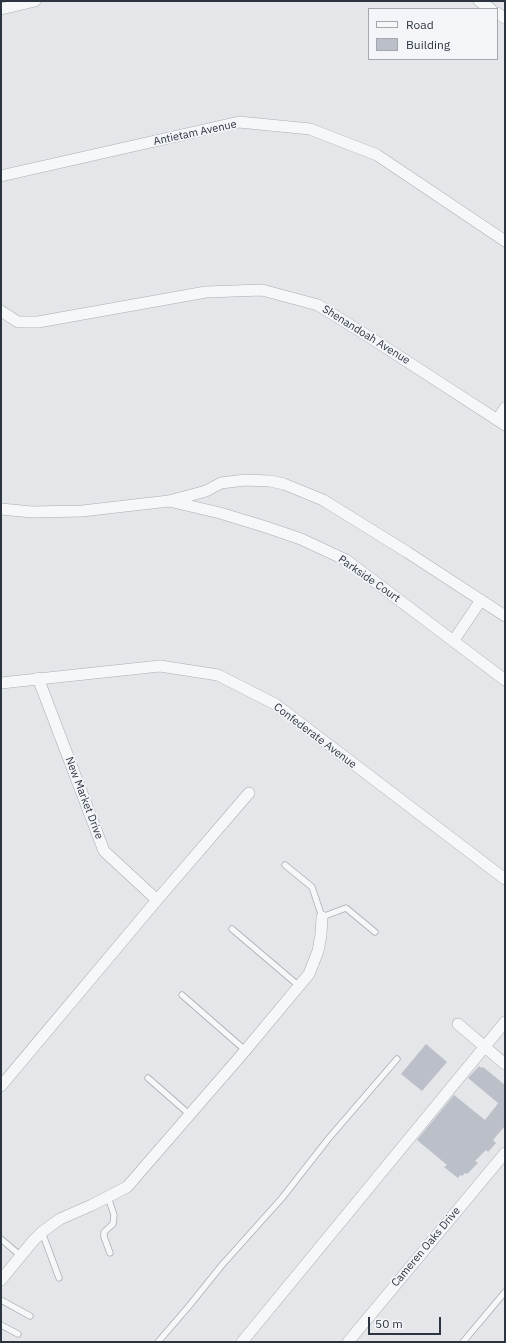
<!DOCTYPE html>
<style>
body{margin:0}
#map{position:relative;width:506px;height:1343px;overflow:hidden;background:#e4e6ea;font-family:"IBM Plex Sans",sans-serif}
canvas{display:block}
.frame{position:absolute;inset:0;border:2px solid #2c3441;pointer-events:none}
.legend{position:absolute;left:368px;top:8px;width:130px;height:52px;box-sizing:border-box;background:#f3f5f8;border:1px solid #a3a8af;margin:0;padding:5px 7px;list-style:none;font-size:12px;color:#2c3441}
.legend li{display:flex;align-items:center;gap:8px;height:20px}
.legend b{width:20px;border:1px solid #a3a8af}
.scale{position:absolute;left:368px;top:1317px;width:73px;height:18px;box-sizing:border-box;border:2px solid #2c3441;border-top:0;padding-left:5px;font-size:12px;line-height:14px;white-space:nowrap;color:#2c3441;-webkit-text-stroke:3px #f3f5f8;paint-order:stroke}
</style>
<div id="map">
<canvas width="506" height="1343"></canvas>
<div class="frame"></div>
<ul class="legend">
<li><b style="height:5px;background:#f6f7f9"></b>Road</li>
<li><b style="height:11px;background:#bbbfc7"></b>Building</li>
</ul>
<div class="scale">50 m</div>
</div>
<script>
const g = document.querySelector('canvas').getContext('2d');
g.lineJoin = 'round';
function fill(path, color) { g.fillStyle = color; g.fill(path, 'evenodd'); }
const poly = rows => new Path2D(rows.map(r => 'M' + r).join(''));
function stroke(path, color, width, dash) { g.strokeStyle = color; g.lineWidth = width; g.lineCap = dash ? 'butt' : 'round'; g.setLineDash(dash || []); g.stroke(path); }
function label(font, color, halo, rows, align = 'center') {
  g.font = font + ' "IBM Plex Sans",sans-serif'; g.lineWidth = 3.5; g.setLineDash([]); g.textBaseline = 'middle'; g.strokeStyle = halo; g.fillStyle = color; for (const [text, x, y, turn = 0] of rows) {
    g.save(); g.translate(x, y); g.rotate((+turn || 0) * Math.PI / 180); g.textAlign = isNaN(turn) ? turn : align; if (halo) g.strokeText(text, 0, 0); g.fillText(text, 0, 0); g.restore();
  }
}
fill(poly([
 [426,1044,447,1062,422,1091,401,1074],
 [479,1066,482,1068,483,1067,505,1085,505,1126,493,1140,496,1143,488,1152,486,1150,475,1161,478,1163,467,1174,465,1173,462,1176,460,1175,458,1178,444,1167,447,1165,417,1140,454,1095,485,1120,496,1106,498,1103,468,1078]
]), '#bbbfc7');
const lane = poly([
 [285,865,312,887,322,917,346,908,375,932],
 [232,929,299,986],
 [182,995,245,1050],
 [148,1078,189,1114],
 [108,1197,114,1215,113,1224,104,1232,104,1237,110,1253],
 [42,1232,59,1278],
 [1,1239,21,1256],
 [1,1300,30,1316],
 [1,1325,18,1334],
 [158,1342,189,1306,222,1265,282,1198,329,1138,397,1059],
 [463,1342,505,1292]
]);
const street = poly([
 [479,1,491,9],
 [1,9,35,1],
 [497,13,505,18],
 [1,176,239,122,310,129,377,155,505,241],
 [1,311,18,322,38,322,206,292,262,290,318,305,371,338,505,425],
 [497,420,505,408],
 [169,501,220,513,266,527,301,539,346,560,505,680],
 [1,509,32,512,82,511,169,501,206,491,221,483,245,480,270,481,284,484,323,500,407,552,505,616],
 [454,640,481,600],
 [38,678,104,851,157,900],
 [1,683,160,666,218,675,275,704,505,879],
 [458,1024,505,1064],
 [1,1086,157,900,249,793],
 [1,1280,33,1241,42,1232,60,1219,92,1205,127,1187,244,1052,309,974,318,951,321,935,322,917],
 [242,1342,505,1022],
 [348,1342,505,1153]
]);
stroke(lane, '#a9adb4', 7);
stroke(street, '#a9adb4', 12);
stroke(lane, '#f6f7f9', 5.5);
stroke(street, '#f6f7f9', 11);
label('11px', '#2c3441', '#f3f5f8', [
 ["Antietam Avenue",195,133,-12],
 ["Shenandoah Avenue",366,335,32],
 ["Parkside Court",369,579,35],
 ["Confederate Avenue",315,736,37],
 ["New Market Drive",84,798,69],
 ["Cameren Oaks Drive",426,1247,-50]
]);
</script>
